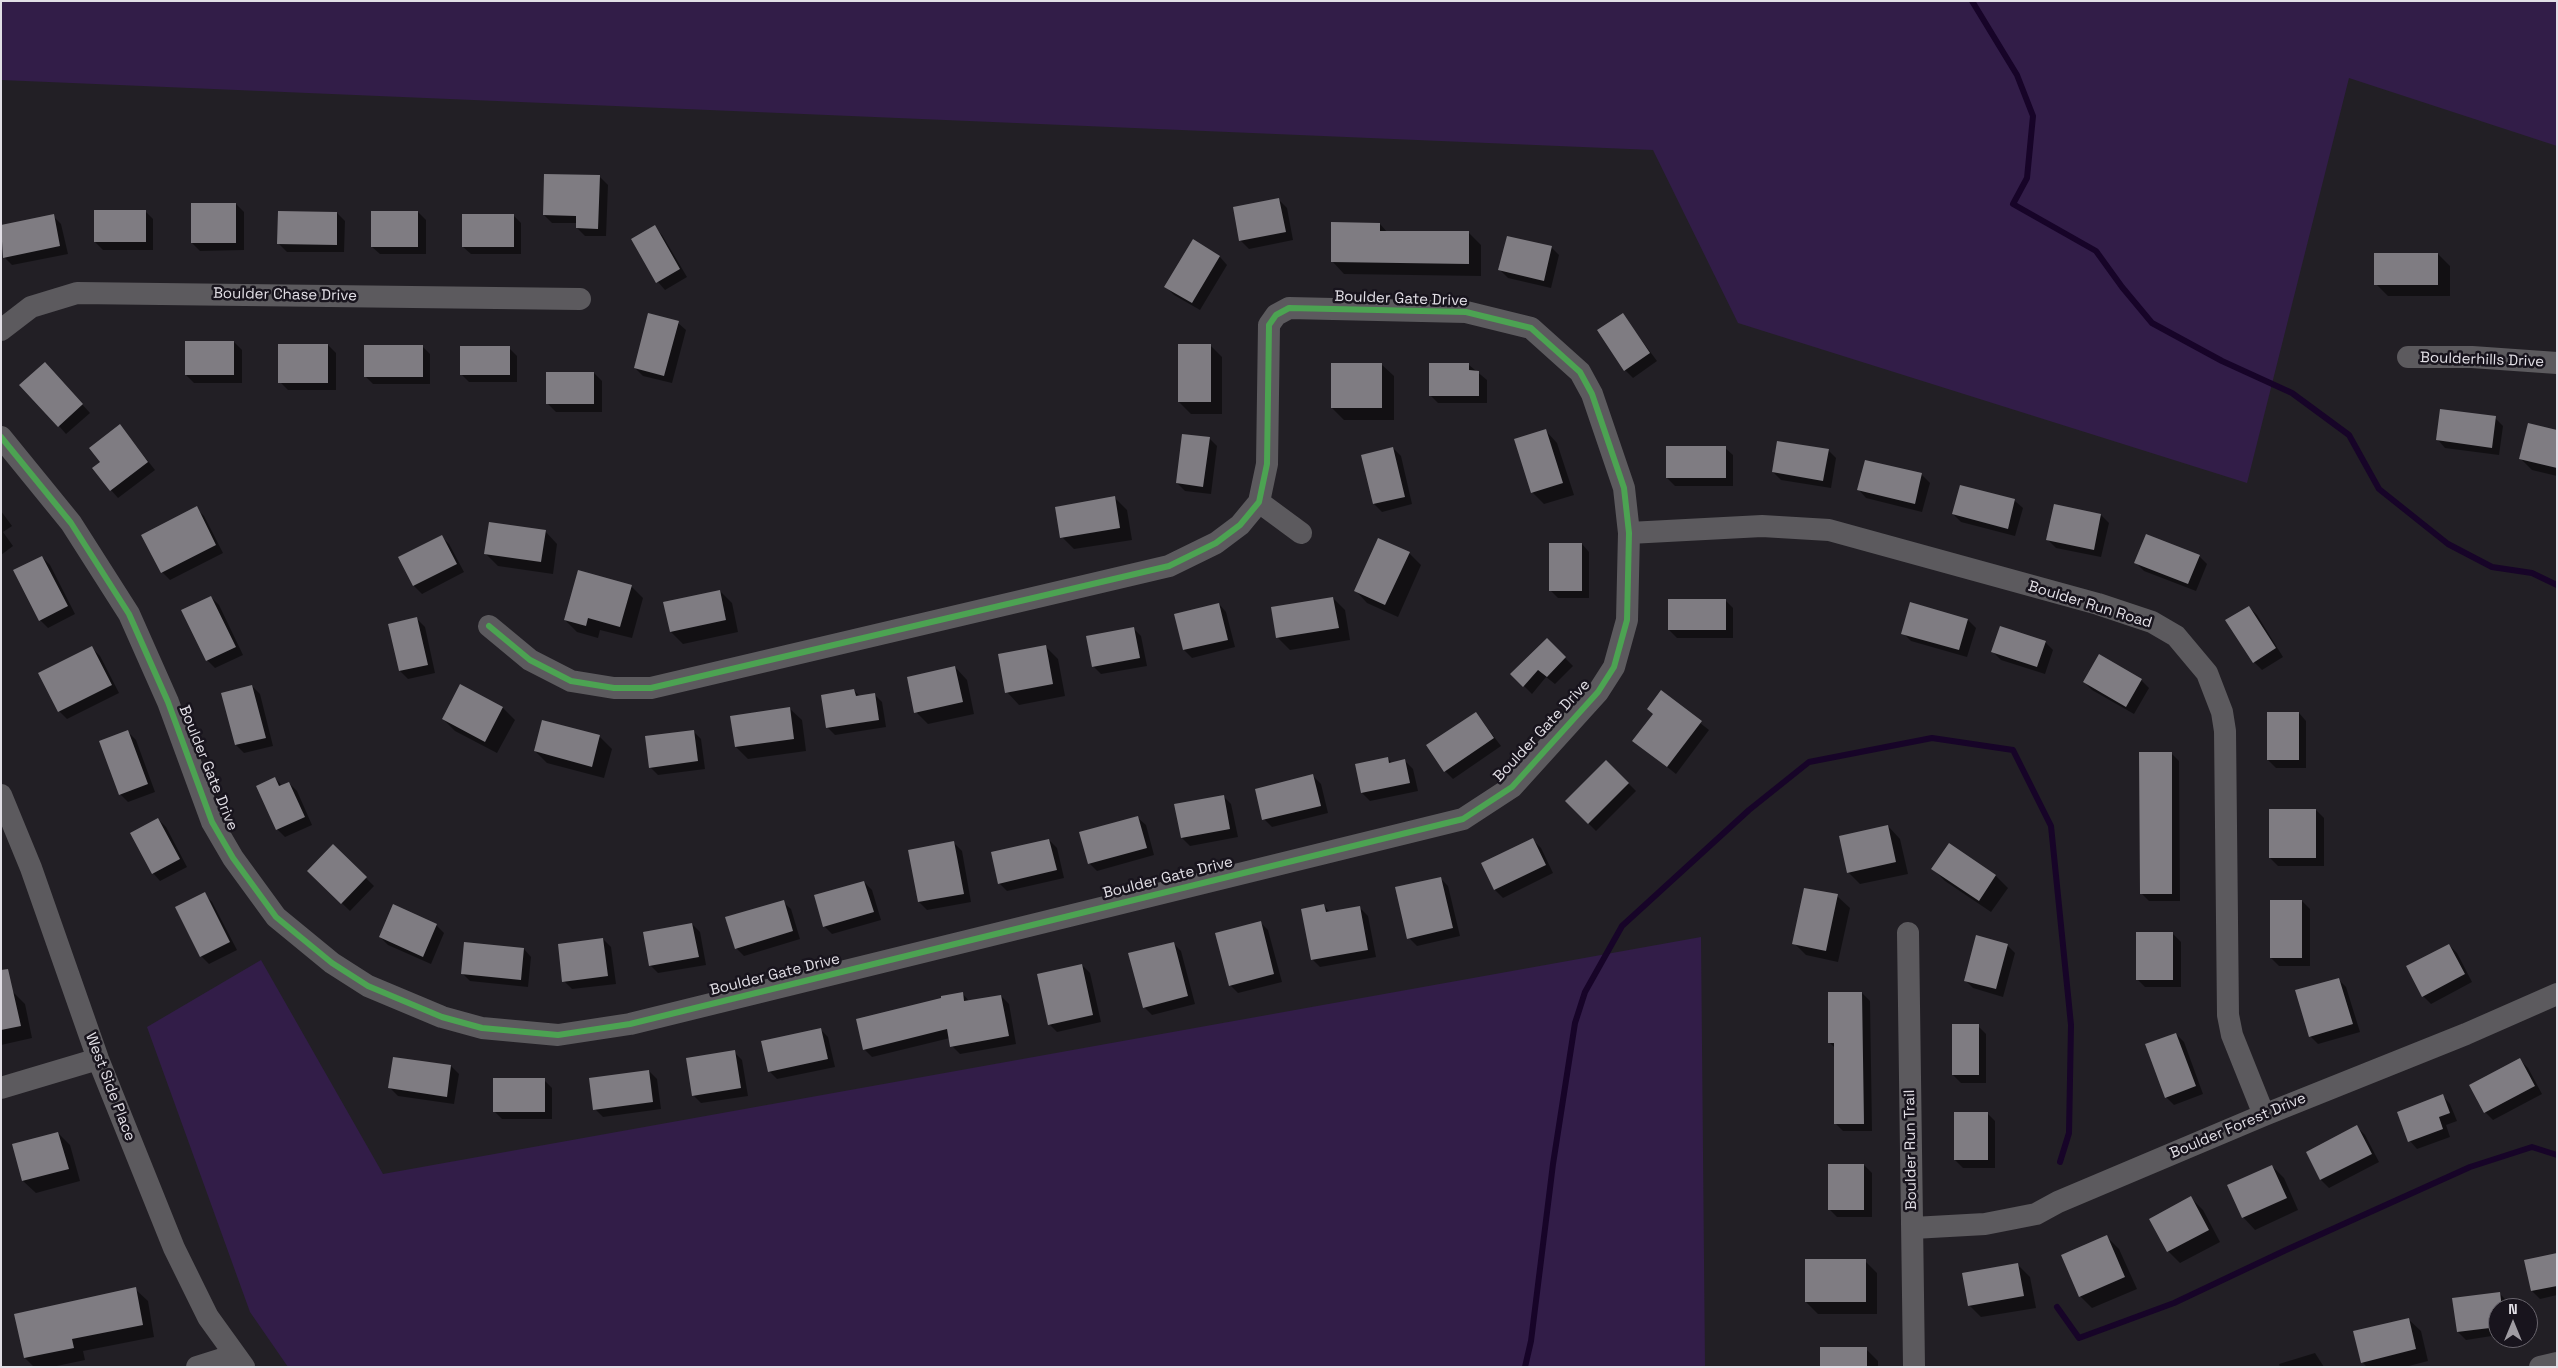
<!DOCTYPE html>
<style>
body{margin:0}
#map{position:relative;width:2558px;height:1368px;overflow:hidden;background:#221f25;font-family:"Space Grotesk",sans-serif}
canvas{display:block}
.frame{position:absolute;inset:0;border:2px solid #e2dfe6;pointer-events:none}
.north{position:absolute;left:2488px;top:1298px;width:50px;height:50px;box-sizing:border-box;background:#18141d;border:1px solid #69656d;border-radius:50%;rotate:0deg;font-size:14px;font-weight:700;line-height:20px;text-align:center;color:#e2dfe6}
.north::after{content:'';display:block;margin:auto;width:18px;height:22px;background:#9f9ca2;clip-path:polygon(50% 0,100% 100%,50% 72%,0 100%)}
</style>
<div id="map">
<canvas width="2558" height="1368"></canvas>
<div class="frame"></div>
<div class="north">N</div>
</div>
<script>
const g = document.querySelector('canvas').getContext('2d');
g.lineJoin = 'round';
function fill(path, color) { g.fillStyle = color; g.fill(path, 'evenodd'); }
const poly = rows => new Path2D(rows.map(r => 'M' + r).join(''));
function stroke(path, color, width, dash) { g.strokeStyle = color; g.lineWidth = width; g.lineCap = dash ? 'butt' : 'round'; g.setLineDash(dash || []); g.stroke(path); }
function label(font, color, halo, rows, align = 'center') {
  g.font = font + ' "Space Grotesk",sans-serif'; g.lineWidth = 5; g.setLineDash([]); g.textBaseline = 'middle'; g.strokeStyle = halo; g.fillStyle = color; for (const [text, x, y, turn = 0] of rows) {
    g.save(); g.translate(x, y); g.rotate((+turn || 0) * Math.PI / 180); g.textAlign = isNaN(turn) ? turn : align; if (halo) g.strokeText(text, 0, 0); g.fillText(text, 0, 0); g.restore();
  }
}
fill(poly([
 [1,1,2557,1,2557,146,2349,78,2247,483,1738,323,1653,150,1,80],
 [1701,937,1705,1367,288,1367,250,1312,147,1027,261,960,383,1174]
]), '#321d48');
fill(poly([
 [600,177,608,185,606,236,585,236,577,228,577,223,552,223,544,215],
 [1279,200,1287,208,1293,240,1249,249,1241,241,1234,208],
 [236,204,244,212,244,250,200,251,192,243],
 [145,211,153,219,153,250,103,250,95,242],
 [418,212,426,220,426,254,380,254,372,247],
 [337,213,345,221,344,252,287,252,279,244],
 [513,215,521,223,521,254,471,254,463,247],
 [53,216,61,224,68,254,12,265,4,257,1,226],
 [1380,224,1388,233,1469,233,1481,245,1481,276,1344,274,1332,261],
 [654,227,662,235,687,277,665,290,658,282],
 [1551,247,1559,255,1551,288,1508,278,1500,270],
 [2438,254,2450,266,2450,296,2388,296,2376,284],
 [1220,257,1227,265,1200,310,1174,295,1166,287],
 [1622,314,1657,361,1633,378,1625,370],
 [678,323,686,330,672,383,643,376,635,368],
 [234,342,242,350,242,383,194,383,186,375],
 [328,345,336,353,336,390,288,390,280,382],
 [1210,345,1222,357,1222,414,1191,414,1179,402],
 [422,346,430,354,430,384,373,384,365,376],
 [509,348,517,356,517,382,469,382,461,374],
 [1381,364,1394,376,1394,420,1344,420,1332,408],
 [1469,365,1487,380,1487,403,1438,403,1430,395],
 [52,371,90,413,66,434,59,426],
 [594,373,602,381,602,412,556,412,548,404],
 [2495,418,2503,426,2499,455,2445,448,2438,440],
 [120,426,155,470,118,498,111,490,101,462],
 [1545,430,1557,443,1574,495,1544,504,1532,492],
 [2557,432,2557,476,2532,470,2520,458],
 [1209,438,1217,446,1211,494,1185,491,1177,483],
 [1393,448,1401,456,1412,504,1382,512,1374,504],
 [1725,448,1733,455,1733,486,1675,486,1667,478],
 [1828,450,1836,458,1831,488,1781,480,1773,472],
 [1866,461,1922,475,1930,483,1922,512,1866,498,1859,490],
 [1960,486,2015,501,2023,508,2015,536,1961,522,1953,514],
 [1115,498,1127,510,1132,540,1074,549,1062,537],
 [196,508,204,516,223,553,170,580,162,572],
 [1,511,12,526,3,532,13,546,1,555],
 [2101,515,2109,523,2101,557,2056,548,2048,540],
 [545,531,557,544,553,574,498,566,486,554],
 [441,536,449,544,464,572,422,594,414,586,400,557],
 [1582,544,1589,552,1589,598,1558,598,1550,590],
 [1409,553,1421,565,1398,617,1367,603,1355,590],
 [2199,556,2207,564,2196,591,2144,571,2136,563],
 [42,557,50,565,75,614,48,628,40,620],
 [631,586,643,598,632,638,600,630,598,638,577,632,565,620],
 [720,591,732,603,738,632,683,644,671,632],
 [211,597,219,605,243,655,215,668,207,660],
 [1333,598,1345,610,1350,640,1290,650,1278,638],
 [1725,600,1733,608,1733,638,1677,638,1669,630],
 [1219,604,1226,612,1235,647,1192,658,1184,650],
 [2249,607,2257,615,2283,657,2262,670,2254,662],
 [417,619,425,627,435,673,408,679,400,671],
 [1968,620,1976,628,1967,657,1911,641,1903,633],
 [1133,628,1141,636,1147,666,1101,674,1093,666],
 [1547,640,1573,666,1555,684,1546,677,1532,694,1512,674],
 [2045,642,2053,650,2045,674,2001,660,1993,652],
 [1046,647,1058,659,1065,696,1019,705,1007,692],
 [92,648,100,656,119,693,67,719,59,711],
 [2099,656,2141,680,2149,688,2134,714,2092,690,2084,682],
 [955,667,967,680,974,714,928,724,916,712],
 [252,686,260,694,273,746,244,753,236,745],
 [854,691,860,696,874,694,882,702,886,727,835,735,827,727],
 [1661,692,1709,730,1676,774,1634,741,1654,714],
 [503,708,515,720,497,753,455,731,443,719],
 [789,708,802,720,806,751,748,759,736,747],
 [1476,713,1501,746,1453,779,1445,771],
 [2299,713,2306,721,2306,768,2276,768,2268,760],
 [693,731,701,739,705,769,658,775,650,767],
 [128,732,136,740,155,792,128,802,120,794],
 [600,737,612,749,604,778,547,763,535,751],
 [2171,753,2179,761,2180,901,2149,901,2141,893],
 [1388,759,1392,763,1405,761,1413,769,1418,791,1370,801,1362,793],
 [1606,761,1636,791,1596,831,1566,801],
 [1313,776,1321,784,1328,813,1272,827,1264,819],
 [275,778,282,786,289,783,297,791,312,825,285,837,277,829],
 [1223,796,1231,804,1238,837,1190,846,1182,838],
 [2316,810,2324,818,2324,866,2278,866,2270,858],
 [1138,818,1146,825,1154,855,1097,871,1089,863],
 [158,819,166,827,187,867,160,881,153,873],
 [1888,826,1900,839,1908,874,1860,884,1848,872],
 [1049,840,1057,848,1064,878,1007,891,999,883],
 [1533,840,1541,848,1553,873,1503,898,1495,890,1483,864],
 [954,843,962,851,971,902,927,910,919,902,910,851],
 [1949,844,1996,876,2008,888,1991,912,1945,881,1933,869],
 [333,846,374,886,350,911,309,871],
 [1440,878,1448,886,1460,936,1417,946,1409,938],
 [864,882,872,890,881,920,832,934,824,926],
 [204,894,212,902,237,950,209,964,201,956],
 [1837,896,1850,908,1838,962,1806,955,1794,943],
 [2302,901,2310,909,2310,966,2279,966,2271,958],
 [783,902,791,909,800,939,744,956,736,948],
 [1324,906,1331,913,1360,908,1368,916,1376,957,1320,967,1312,959],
 [1260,922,1268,930,1282,982,1238,993,1230,985],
 [692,924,700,932,706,965,658,973,650,965],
 [436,925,444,933,431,964,388,945,380,937],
 [2173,934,2181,942,2181,987,2145,987,2137,979],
 [603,939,611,947,616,984,572,989,564,981],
 [1173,943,1181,951,1195,1004,1152,1015,1144,1007],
 [2007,945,2015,953,2003,997,1973,988,1965,980],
 [2449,945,2457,953,2472,982,2431,1004,2423,996,2408,967],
 [524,949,531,957,528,987,470,981,462,973],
 [1082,965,1090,973,1101,1022,1057,1032,1049,1024],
 [2338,979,2346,987,2360,1032,2318,1044,2310,1036],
 [13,992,25,1004,32,1038,1,1045,1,994],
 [962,993,970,1002,1001,996,1009,1004,1016,1044,960,1054,952,1046,950,1038,872,1057,864,1049],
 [1862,993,1870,1001,1872,1131,1843,1131,1835,1123,1835,1048,1829,1042],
 [1978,1026,1986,1034,1986,1083,1961,1083,1953,1075],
 [820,1029,828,1037,835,1067,777,1079,769,1071],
 [2176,1034,2184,1042,2203,1094,2174,1105,2166,1097],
 [734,1052,742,1060,748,1096,701,1103,693,1095],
 [2520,1060,2528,1068,2542,1094,2493,1120,2485,1112],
 [451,1066,459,1074,454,1104,398,1096,390,1088],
 [649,1071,657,1079,661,1109,603,1117,595,1109],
 [544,1080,552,1088,552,1119,502,1119,494,1111],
 [2443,1096,2450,1104,2457,1121,2446,1125,2450,1137,2417,1149,2410,1141],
 [1987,1113,1995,1121,1995,1168,1963,1168,1955,1160],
 [2357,1127,2365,1135,2379,1162,2329,1188,2321,1180,2307,1152],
 [58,1133,70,1145,80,1181,36,1193,23,1181,13,1145],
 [1864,1165,1872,1173,1872,1217,1837,1217,1829,1209],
 [2272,1166,2284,1178,2298,1210,2255,1230,2243,1217],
 [2191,1198,2203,1210,2220,1242,2180,1263,2168,1251],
 [2107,1237,2119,1249,2137,1289,2092,1308,2080,1296],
 [2557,1254,2557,1295,2540,1299,2532,1291],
 [1865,1261,1877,1273,1877,1314,1818,1314,1806,1302],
 [2018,1265,2030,1277,2036,1308,1981,1317,1969,1305],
 [135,1289,148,1301,154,1337,83,1351,85,1360,52,1367,34,1367,25,1358],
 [2499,1293,2507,1301,2508,1308,2498,1308,2498,1335,2466,1340,2458,1332,2454,1299],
 [2408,1319,2421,1331,2428,1361,2405,1367,2367,1367,2362,1362],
 [1866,1349,1878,1361,1878,1367,1821,1367],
 [2315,1353,2324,1367,2280,1367,2279,1364]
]), '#0007');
stroke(poly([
 [1972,1,2017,75,2033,116,2027,178,2013,204,2096,251,2122,287,2152,323,2222,361,2292,393,2349,435,2379,489,2448,544,2492,567,2532,573,2557,585],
 [2057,1307,2079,1338,2174,1303,2286,1250,2470,1167,2532,1147,2557,1155],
 [1525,1367,1531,1341,1553,1164,1575,1023,1585,992,1622,926,1749,810,1809,762,1932,738,2013,750,2051,826,2071,1025,2069,1133,2060,1162]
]), '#170428', 6);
fill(poly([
 [544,174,600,175,598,229,576,228,576,216,543,215],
 [1279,198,1286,232,1239,241,1233,207],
 [191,203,236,203,236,243,191,243],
 [94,210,146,210,146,242,94,242],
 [278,211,337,212,337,245,277,244],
 [371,211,418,211,418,247,371,247],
 [54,214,60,246,3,258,1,225],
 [462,214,514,214,514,247,462,247],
 [1331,222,1380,223,1380,231,1469,231,1469,264,1331,262],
 [655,225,680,269,656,283,631,239],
 [1507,236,1552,246,1544,281,1498,270],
 [1193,239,1220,256,1192,303,1164,287],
 [2374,253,2438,253,2438,285,2374,285],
 [648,313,679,321,664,376,634,368],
 [1623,313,1650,353,1624,371,1597,330],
 [185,341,234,341,234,375,185,375],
 [278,344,328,344,328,383,278,383],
 [1178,344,1211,344,1211,402,1178,402],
 [364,345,423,345,423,377,364,377],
 [460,346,510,346,510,375,460,375],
 [45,362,83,404,58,427,19,385],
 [1331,363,1382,363,1382,408,1331,408],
 [1429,363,1469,363,1469,370,1479,371,1479,396,1429,396],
 [546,372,594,372,594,404,546,404],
 [2440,409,2496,416,2492,448,2436,440],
 [2528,423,2557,430,2557,468,2519,459],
 [120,424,148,462,110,491,92,468,100,462,89,448],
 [1546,429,1563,483,1531,493,1514,439],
 [1182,434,1210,437,1203,487,1176,483],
 [1777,441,1829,449,1823,481,1772,472],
 [1666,446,1726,446,1726,478,1666,478],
 [1393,447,1405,497,1373,504,1361,455],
 [1865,460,1922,473,1915,504,1857,490],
 [1960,485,2015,499,2008,529,1952,514],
 [1115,496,1120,528,1060,538,1055,507],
 [2054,504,2101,514,2094,550,2046,540],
 [197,506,216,545,161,573,141,535],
 [489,522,546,530,541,562,484,554],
 [2146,534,2200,555,2188,584,2134,563],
 [442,535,457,564,413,586,398,557],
 [1378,538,1410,552,1385,605,1354,591],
 [1549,543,1582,543,1582,591,1549,591],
 [42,556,68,606,39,621,13,570],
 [578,570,632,585,620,627,588,618,586,626,564,620],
 [720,590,726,620,670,632,663,602],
 [211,596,236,647,206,661,181,610],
 [1333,597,1339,628,1276,638,1271,607],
 [1668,599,1726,599,1726,630,1668,630],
 [1910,602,1968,619,1959,650,1901,634],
 [1219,603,1228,640,1183,650,1174,614],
 [2249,606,2276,648,2253,663,2225,620],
 [417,617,428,665,399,671,388,624],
 [2000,626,2046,641,2037,667,1991,652],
 [1134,627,1140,658,1092,667,1086,636],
 [1547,638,1566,657,1547,677,1538,670,1523,687,1510,674],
 [1046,645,1053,684,1005,693,998,654],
 [92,646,112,685,58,712,38,673],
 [2099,654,2142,679,2126,707,2083,682],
 [955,666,963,702,914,713,907,677],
 [460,684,503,707,485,742,442,719],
 [252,685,266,738,235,745,221,693],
 [854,689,856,696,875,693,879,720,826,728,821,695],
 [1661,690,1702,721,1667,767,1632,741,1653,714,1647,709],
 [790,707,794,739,735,747,730,716],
 [1476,712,1494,738,1444,772,1426,745],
 [2267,712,2299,712,2299,760,2267,760],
 [542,720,600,735,592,767,534,751],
 [128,730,148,784,119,795,99,741],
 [694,730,698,761,649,768,645,736],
 [2139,752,2172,752,2172,894,2140,894],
 [1388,757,1389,763,1405,759,1410,783,1361,793,1355,764],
 [1606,760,1629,783,1588,824,1565,801],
 [1313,774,1321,806,1262,820,1255,789],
 [275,777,279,786,289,782,305,817,276,830,256,786],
 [1224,795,1230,829,1181,838,1174,804],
 [2269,809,2316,809,2316,858,2269,858],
 [1138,816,1147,848,1088,864,1079,832],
 [158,818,180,859,152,874,130,833],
 [1888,825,1896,862,1847,873,1839,836],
 [1533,838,1546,865,1494,890,1481,863],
 [1049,839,1057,870,998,884,991,852],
 [954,841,964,894,918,902,908,850],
 [1949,843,1996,875,1979,901,1931,869],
 [333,844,367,877,341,904,307,871],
 [1441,877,1453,928,1407,939,1395,887],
 [864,881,874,912,823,927,814,895],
 [1804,888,1838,894,1826,951,1792,944],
 [205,892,230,942,200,957,175,907],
 [784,900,793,931,735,949,725,917],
 [2270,900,2302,900,2302,958,2270,958],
 [393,904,437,924,423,957,379,937],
 [1324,904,1326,912,1360,906,1368,950,1311,960,1301,909],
 [1261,921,1274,974,1229,986,1215,933],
 [692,923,699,957,649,966,643,932],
 [2136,932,2173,932,2173,980,2136,980],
 [1976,935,2008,944,1996,989,1964,981],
 [603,938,608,976,562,982,558,944],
 [464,942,524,948,521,980,461,974],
 [1174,942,1188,996,1143,1008,1128,953],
 [2449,944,2465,974,2422,997,2406,966],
 [1082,964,1093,1015,1048,1025,1037,974],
 [8,969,21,1026,1,1030,1,970],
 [2339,978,2353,1024,2309,1037,2295,990],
 [963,992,964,1001,1001,995,1009,1036,950,1047,947,1029,863,1050,856,1019,941,998,941,996],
 [1828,992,1862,992,1864,1124,1834,1124,1834,1043,1828,1043],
 [1952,1024,1979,1024,1979,1075,1952,1075],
 [821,1028,828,1059,768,1072,761,1041],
 [2176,1033,2196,1086,2165,1098,2145,1044],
 [735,1050,741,1088,692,1096,686,1058],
 [393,1057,451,1065,447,1097,388,1088],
 [2520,1058,2535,1086,2484,1113,2469,1085],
 [649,1070,653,1102,593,1110,589,1078],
 [493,1078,545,1078,545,1112,493,1112],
 [2443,1094,2450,1113,2439,1117,2443,1129,2408,1142,2397,1112],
 [1954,1112,1988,1112,1988,1160,1954,1160],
 [2357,1125,2372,1154,2320,1180,2306,1152],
 [58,1132,69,1169,22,1181,12,1144],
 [1828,1164,1864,1164,1864,1210,1828,1210],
 [2272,1165,2287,1198,2242,1218,2227,1185],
 [2191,1196,2209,1230,2167,1252,2149,1219],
 [2107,1235,2125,1277,2079,1297,2061,1255],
 [2557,1253,2557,1286,2531,1291,2524,1260],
 [1805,1259,1866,1259,1866,1302,1805,1302],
 [2018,1263,2024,1296,1968,1306,1962,1273],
 [136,1287,143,1325,72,1339,74,1348,24,1358,14,1314],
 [2500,1292,2502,1308,2498,1308,2498,1327,2457,1332,2452,1298],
 [2409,1318,2416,1349,2361,1363,2353,1331],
 [1820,1347,1867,1347,1867,1367,1820,1367]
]), '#7f7c82');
stroke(poly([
 [1,330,31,307,77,293,580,299],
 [2408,357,2472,357,2557,363],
 [1,437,71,523,129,614,168,702,212,822,233,858,276,917,332,963,368,986,442,1017,482,1028,558,1035,630,1024,1463,819,1512,787,1598,692,1614,667,1627,620,1629,533,1624,488,1592,394,1580,372,1531,328,1466,312,1289,308,1276,315,1269,325,1267,464,1259,502,1240,525,1216,543,1169,566,651,688,614,688,571,681,530,660,489,626],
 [1259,502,1301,533],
 [1629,533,1762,526,1829,530,2098,604,2152,622,2176,636,2207,673,2222,712,2225,731,2228,1015,2232,1035,2264,1115],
 [1,795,31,868,98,1059,174,1248,208,1317,244,1367],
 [1908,933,1914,1367],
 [1,1088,98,1059],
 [1913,1228,1985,1224,2036,1214,2058,1202,2264,1115,2466,1034,2557,994],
 [197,1367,235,1355],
 [2540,1367,2557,1363]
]), '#5c5a5e', 22);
stroke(poly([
 [1,437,71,523,129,614,168,702,212,822,233,858,276,917,332,963,368,986,442,1017,482,1028,558,1035,630,1024,1463,819,1512,787,1598,692,1614,667,1627,620,1629,533,1624,488,1592,394,1580,372,1531,328,1466,312,1289,308,1276,315,1269,325,1267,464,1259,502,1240,525,1216,543,1169,566,651,688,614,688,571,681,530,660,489,626]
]), '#4ca352', 6);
label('15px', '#e2dfe6', '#18141d', [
 ["Boulder Chase Drive",285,295,1],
 ["Boulder Gate Drive",1401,299,2],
 ["Boulderhills Drive",2482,360,2],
 ["Boulder Run Road",2090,605,17],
 ["Boulder Gate Drive",1542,731,-47],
 ["Boulder Gate Drive",208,768,68],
 ["Boulder Gate Drive",1168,878,-14],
 ["Boulder Gate Drive",775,975,-14],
 ["West Side Place",110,1087,69],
 ["Boulder Forest Drive",2238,1126,-23],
 ["Boulder Run Trail",1911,1150,-91]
]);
</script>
